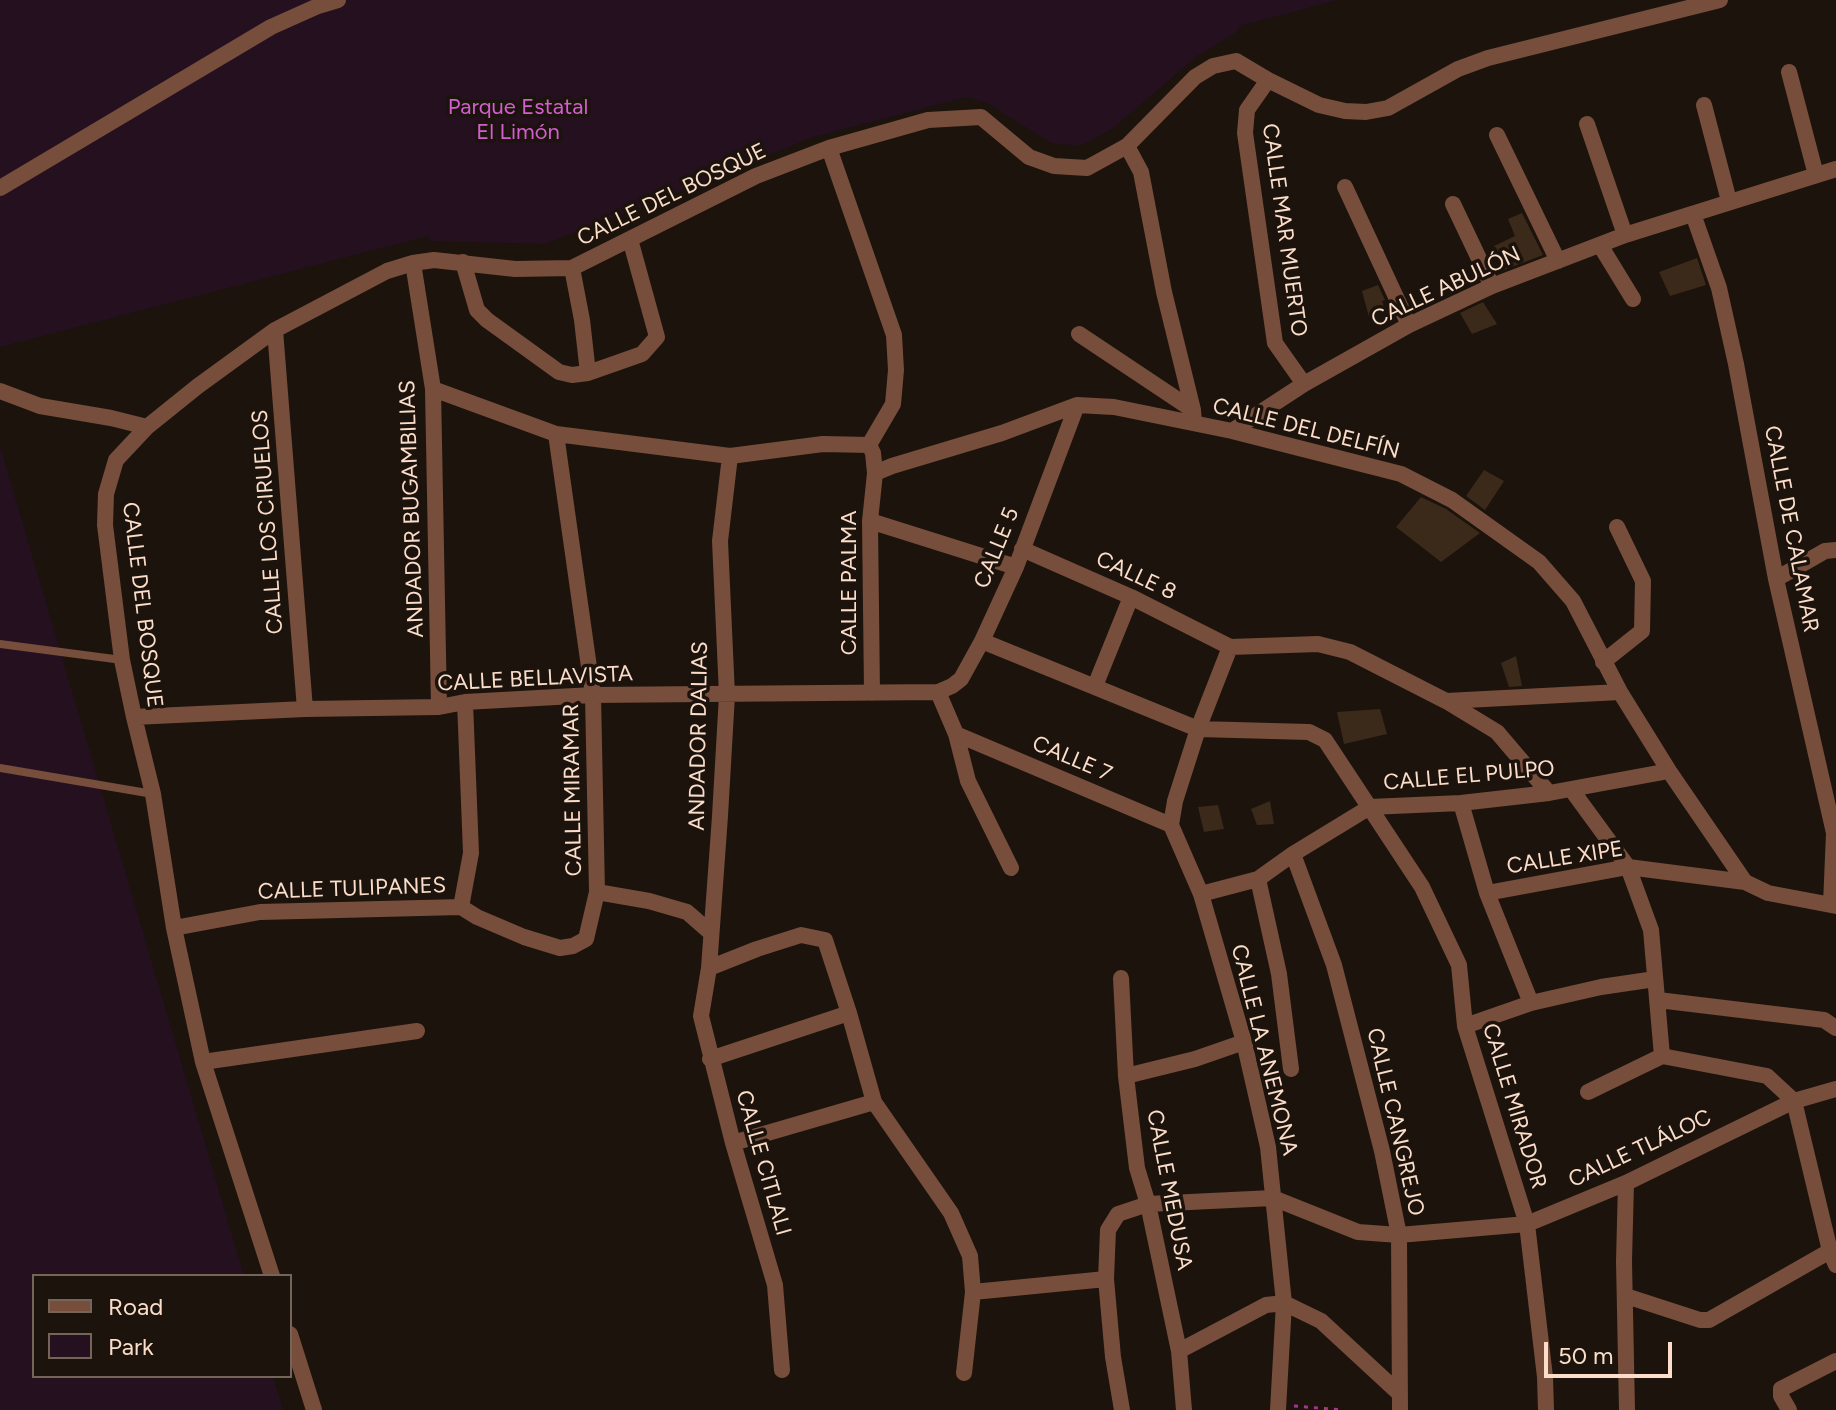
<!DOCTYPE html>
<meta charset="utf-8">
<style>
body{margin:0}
#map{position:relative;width:1836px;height:1410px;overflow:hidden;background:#1b130c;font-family:Figtree,sans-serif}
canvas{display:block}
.legend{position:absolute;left:32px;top:1274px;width:260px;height:104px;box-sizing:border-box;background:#1b130c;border:2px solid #756458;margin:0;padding:10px 14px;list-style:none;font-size:24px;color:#fbddca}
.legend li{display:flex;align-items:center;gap:16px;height:40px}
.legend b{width:40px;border:2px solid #756458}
.scale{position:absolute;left:1544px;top:1342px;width:128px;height:36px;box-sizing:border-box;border:4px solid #fbddca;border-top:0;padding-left:10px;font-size:24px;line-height:28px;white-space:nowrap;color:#fbddca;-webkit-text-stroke:6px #1b130c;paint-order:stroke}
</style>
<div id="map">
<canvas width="1836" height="1410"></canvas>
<ul class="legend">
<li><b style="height:10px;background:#774d3b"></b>Road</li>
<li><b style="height:22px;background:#251020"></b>Park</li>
</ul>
<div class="scale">50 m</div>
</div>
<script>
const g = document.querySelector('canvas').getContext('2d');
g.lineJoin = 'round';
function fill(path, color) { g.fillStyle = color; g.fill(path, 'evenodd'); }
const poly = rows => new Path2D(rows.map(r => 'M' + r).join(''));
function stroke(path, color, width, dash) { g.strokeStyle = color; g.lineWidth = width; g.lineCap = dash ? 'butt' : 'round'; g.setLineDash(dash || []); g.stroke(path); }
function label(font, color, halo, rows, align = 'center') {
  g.font = font + ' Figtree,sans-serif'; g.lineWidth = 7; g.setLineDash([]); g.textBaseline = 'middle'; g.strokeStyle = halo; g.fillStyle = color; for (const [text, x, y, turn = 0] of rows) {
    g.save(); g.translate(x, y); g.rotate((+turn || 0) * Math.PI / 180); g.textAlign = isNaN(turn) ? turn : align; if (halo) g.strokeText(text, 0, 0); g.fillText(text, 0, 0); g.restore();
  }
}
fill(poly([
 [0,0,1338,0,1239,26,1238,31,1197,56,1112,129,1080,146,1051,143,987,103,966,97,813,137,595,226,543,244,430,241,428,236,0,347],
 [0,446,244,1276,34,1276,34,1376,273,1376,283,1410,0,1410]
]), '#251020');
fill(poly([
 [1522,213,1543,255,1501,271,1494,246,1515,236,1508,219],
 [1697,258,1706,285,1670,296,1659,272],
 [1378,285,1385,300,1382,301,1386,312,1369,317,1362,291],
 [1483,302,1497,324,1472,334,1460,313],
 [1484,470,1504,481,1485,510,1466,496],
 [1421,497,1446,509,1480,533,1441,562,1396,527],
 [1516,656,1522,686,1509,687,1501,663],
 [1380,709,1387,734,1344,744,1337,712],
 [1270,801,1274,824,1257,825,1251,809],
 [1218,805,1224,829,1204,832,1198,807]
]), '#3b2a1a');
stroke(poly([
 [1294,1406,1343,1410]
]), '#a5358d', 3, [4, 6]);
stroke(poly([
 [0,644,122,660],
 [0,768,153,794]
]), '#774d3b', 8);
stroke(poly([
 [1789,72,1816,175],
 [1268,80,1247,110,1245,133,1275,343,1304,384],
 [1704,105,1729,201],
 [1587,124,1625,235],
 [1497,135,1558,261],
 [1127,146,1141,172,1164,292,1193,410,1194,423],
 [829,148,894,335,896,370,893,404,869,445],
 [1345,187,1409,325],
 [0,188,271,27,318,6,338,0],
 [1453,204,1492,286],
 [1693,214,1719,288,1736,364,1776,579,1834,833,1831,904],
 [1600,245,1633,299],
 [463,262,477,310,487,320,559,372,572,375,588,373,642,354,657,337,630,239],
 [413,263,433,389,439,707],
 [572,268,582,320,588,373],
 [275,330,305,709],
 [1079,334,1193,410],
 [433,389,556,434,730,456,823,444,869,445,873,453,875,473,870,521,872,693],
 [0,391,40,406,111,418,147,427],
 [1232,431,1304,384,1409,325,1492,286,1625,235,1836,169],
 [730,456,720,541,727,695,720,816,709,968,701,1016,733,1143,775,1285,782,1370],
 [875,473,892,466,1002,433,1077,405,1114,407,1232,431,1401,474,1452,500,1539,562,1573,601,1620,692,1669,771,1745,882,1768,893,1836,906],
 [870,521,1016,567],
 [1022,549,1131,597,1230,647,1318,644,1350,652,1446,701,1497,732,1549,793],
 [1776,579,1825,551,1836,550],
 [982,641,1198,729,1309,732,1325,740,1422,887,1459,965,1465,1026,1527,1224,1545,1377,1546,1410],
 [1230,647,1198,729,1175,801,1171,825,1201,894,1244,1042,1268,1147,1284,1303,1278,1410],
 [1603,662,1642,631,1643,581,1617,527],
 [1095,686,1131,597],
 [938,692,956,734,968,781,1011,868],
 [1446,701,1620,692],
 [134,717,305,709,439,707,465,702,593,695,938,692,952,686,961,679,982,641,1016,567,1077,405],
 [956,734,1171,825],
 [1571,789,1628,867,1651,930,1662,1056],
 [1461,803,1487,893,1531,1003],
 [1293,854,1334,965,1382,1151,1399,1235,1400,1410],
 [1258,879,1279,974,1291,1069],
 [597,892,649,901,687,912,711,933],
 [1487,893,1628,867,1745,882],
 [1201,894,1258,879,1293,854,1370,807,1461,803,1549,793,1669,771],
 [461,907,471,853,465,702],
 [174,928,260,912,461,907,477,917,524,937,560,948,573,946,586,939,597,892,593,695,556,434],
 [709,968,757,949,801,935,825,940,849,1013,874,1102,951,1213,970,1256,973,1292,964,1373],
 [1121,978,1126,1076,1137,1168,1148,1204,1179,1351,1184,1410],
 [1658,1000,1824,1020,1836,1028],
 [1465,1026,1531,1003,1601,987,1655,979],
 [1662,1056,1767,1076,1794,1101,1830,1251,1836,1265],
 [710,1059,849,1013],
 [203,1062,417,1031],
 [1126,1076,1195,1059,1244,1042],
 [1588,1092,1662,1056],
 [733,1143,874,1102],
 [1626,1183,1624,1261,1627,1410],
 [272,1276,203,1062,174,928,153,794,134,717,122,660,105,525,106,494,116,460,147,427,198,386,275,330,387,271,413,263,434,260,515,269,572,268,756,176,829,148,928,120,981,117,1029,157,1054,166,1087,168,1127,146,1195,77,1213,66,1236,61,1268,80,1319,105,1345,111,1366,112,1388,108,1458,69,1488,58,1720,0],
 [973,1292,1106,1279],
 [1626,1296,1700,1320,1709,1320,1830,1251],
 [290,1334,314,1410],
 [1179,1351,1266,1305,1284,1303,1321,1321,1400,1394],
 [1122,1410,1113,1357,1106,1279,1108,1230,1118,1214,1148,1204,1273,1198,1358,1232,1399,1235,1527,1224,1626,1183,1794,1101,1836,1089],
 [1789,1410,1781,1396,1781,1389,1836,1361]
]), '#774d3b', 16);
label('22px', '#d55dd2', '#1b130c', [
 ["Parque Estatal",518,108],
 ["El Limón",518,133]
]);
label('22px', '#fbddca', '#1b130c', [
 ["CALLE DEL BOSQUE",672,195,-26],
 ["CALLE MAR MUERTO",1284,230,82],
 ["CALLE ABULÓN",1446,287,-25],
 ["CALLE DEL DELFÍN",1306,429,14],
 ["ANDADOR BUGAMBILIAS",412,509,-92],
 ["CALLE LOS CIRUELOS",268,522,-94],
 ["CALLE DE CALAMAR",1791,529,79],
 ["CALLE 5",997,548,-68],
 ["CALLE 8",1136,576,25],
 ["CALLE PALMA",850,583,-90],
 ["CALLE DEL BOSQUE",142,605,83],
 ["CALLE BELLAVISTA",535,679,-3],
 ["ANDADOR DALIAS",699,736,-89],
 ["CALLE 7",1072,759,23],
 ["CALLE EL PULPO",1469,776,-5],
 ["CALLE MIRAMAR",573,790,-91],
 ["CALLE XIPE",1565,858,-9],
 ["CALLE TULIPANES",352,889,-2],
 ["CALLE LA ANEMONA",1264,1050,76],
 ["CALLE MIRADOR",1514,1106,73],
 ["CALLE CANGREJO",1395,1122,77],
 ["CALLE TLÁLOC",1640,1149,-25],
 ["CALLE CITLALI",763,1163,74],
 ["CALLE MEDUSA",1169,1190,79]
]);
</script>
